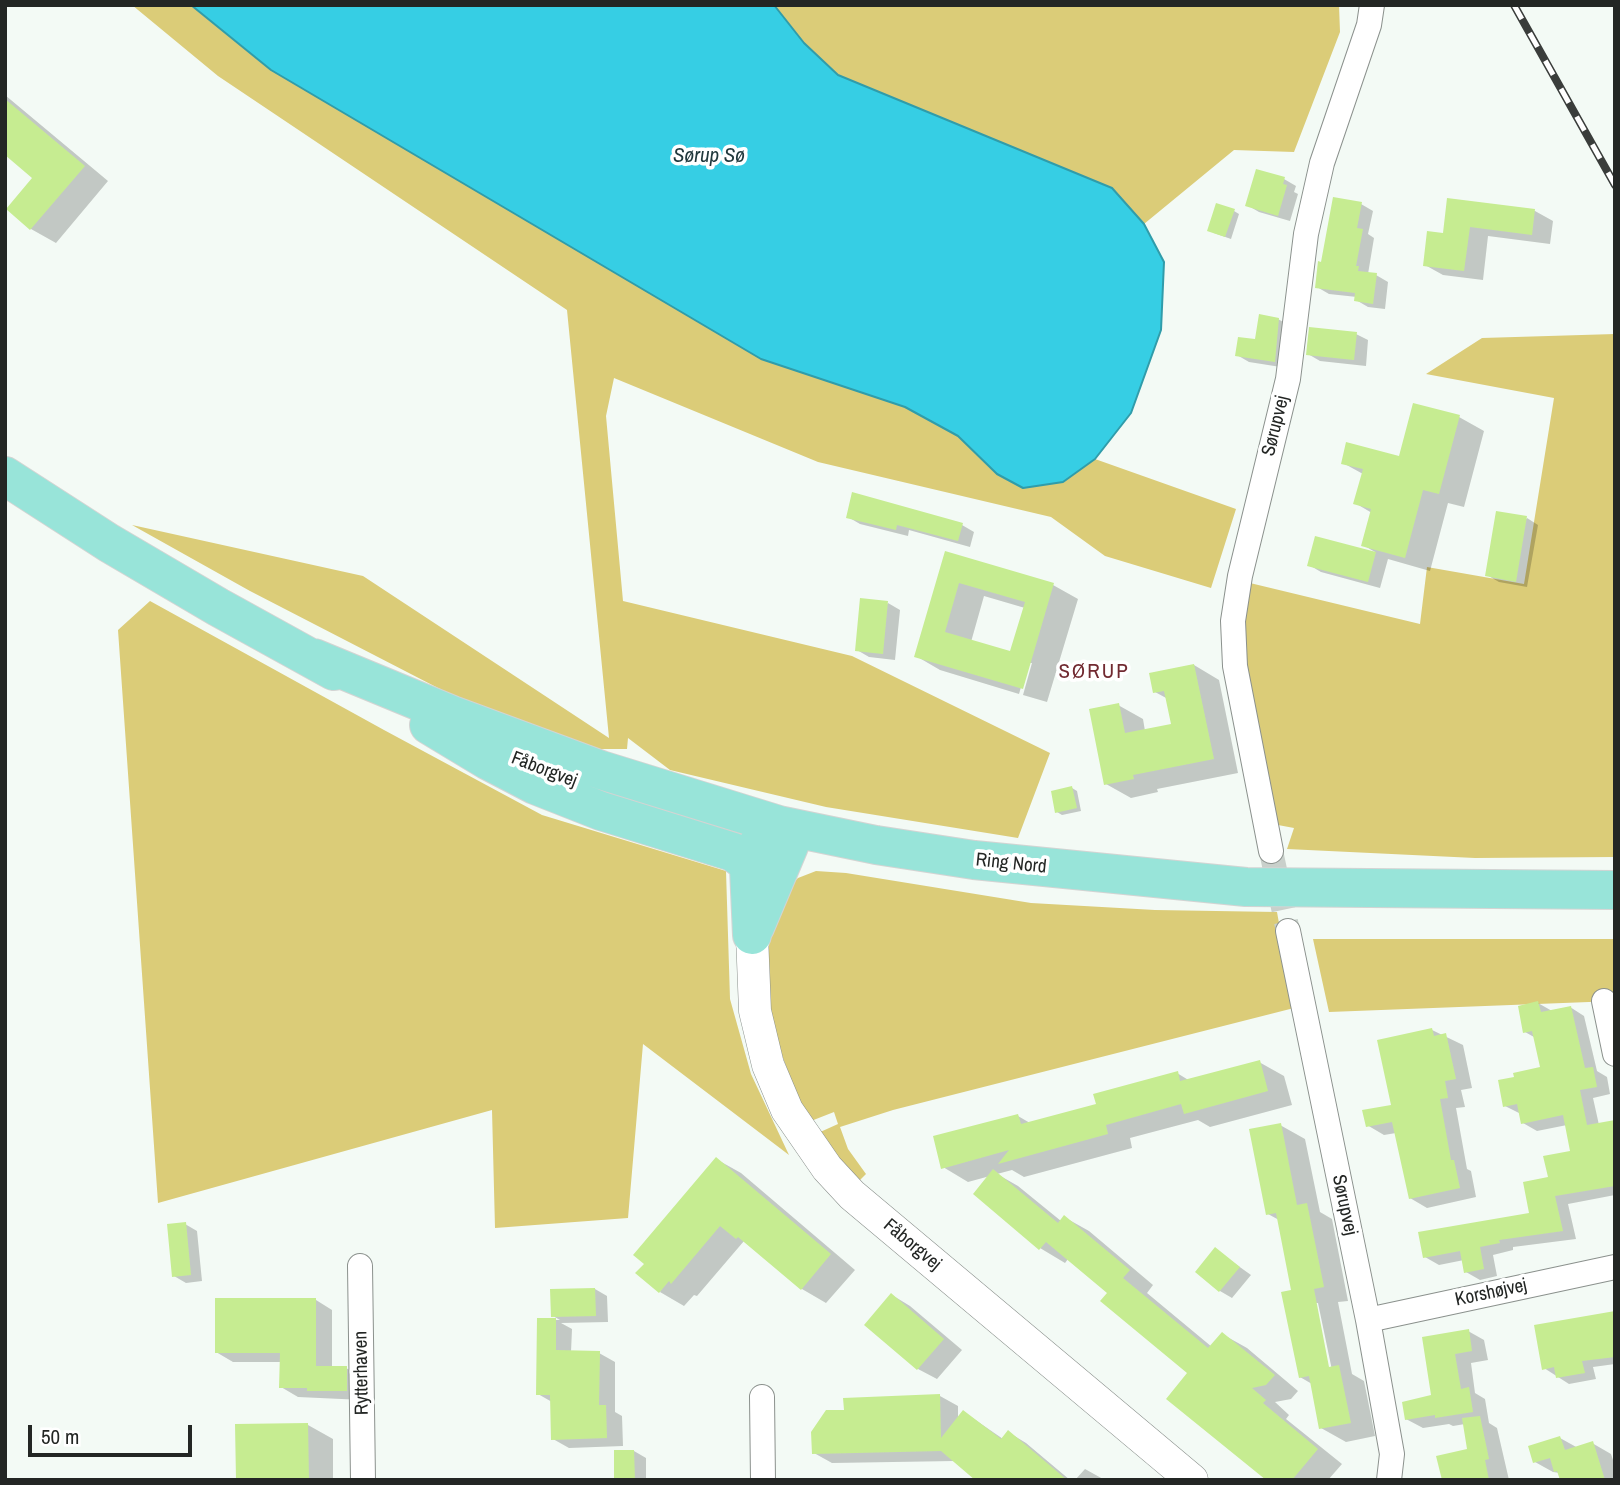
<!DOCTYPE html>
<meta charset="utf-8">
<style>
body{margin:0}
#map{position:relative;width:1620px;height:1485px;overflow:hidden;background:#f3faf5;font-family:"Archivo Narrow",sans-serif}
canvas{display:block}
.frame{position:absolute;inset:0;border:7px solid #232624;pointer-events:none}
.scale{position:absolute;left:28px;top:1425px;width:164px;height:32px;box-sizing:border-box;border:4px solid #232624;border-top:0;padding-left:9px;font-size:21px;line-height:24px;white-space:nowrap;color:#232624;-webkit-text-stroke:5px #fff;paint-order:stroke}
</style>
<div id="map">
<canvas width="1620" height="1485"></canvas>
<div class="frame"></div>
<div class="scale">50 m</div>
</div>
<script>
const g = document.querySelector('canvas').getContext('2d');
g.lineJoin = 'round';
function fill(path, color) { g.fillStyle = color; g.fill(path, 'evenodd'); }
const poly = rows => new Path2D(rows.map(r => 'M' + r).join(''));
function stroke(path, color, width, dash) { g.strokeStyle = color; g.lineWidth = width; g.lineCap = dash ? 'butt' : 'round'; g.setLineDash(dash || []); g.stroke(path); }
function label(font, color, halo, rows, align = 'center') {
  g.font = font + ' "Archivo Narrow",sans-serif'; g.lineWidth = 7; g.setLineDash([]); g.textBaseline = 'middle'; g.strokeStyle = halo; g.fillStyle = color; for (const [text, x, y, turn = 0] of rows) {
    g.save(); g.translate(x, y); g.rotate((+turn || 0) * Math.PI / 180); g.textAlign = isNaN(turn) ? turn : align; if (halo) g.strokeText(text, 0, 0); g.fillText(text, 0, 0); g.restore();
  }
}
fill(poly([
 [132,5,191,5,271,70,761,359,905,407,958,436,997,474,1063,482,1095,459,1236,509,1211,588,1105,556,1051,517,818,462,614,378,606,416,623,601,852,656,1050,753,1018,838,826,807,670,770,628,738,627,749,593,749,469,704,250,591,132,525,363,576,609,738,567,310,218,76],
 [774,5,1339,5,1340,32,1294,152,1234,150,1144,224,1112,188,838,75,804,43],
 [1615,334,1615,857,1475,858,1287,849,1294,828,1278,825,1241,649,1250,583,1420,624,1427,567,1524,584,1554,398,1426,374,1482,338],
 [150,601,384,730,542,815,726,871,730,999,751,1074,789,1155,643,1044,628,1218,495,1228,492,1110,158,1203,118,630],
 [816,871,846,873,1031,903,1155,910,1277,912,1294,1008,893,1110,840,1127,848,1149,866,1174,858,1182,818,1133,838,1124,834,1112,811,1121,796,1093,779,1047,768,995,768,934,790,886,798,878],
 [1313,939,1615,939,1615,1001,1329,1012]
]), '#dbcc78');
const water = poly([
 [191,5,774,5,804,43,838,75,1112,188,1144,224,1164,262,1161,330,1131,413,1095,459,1063,482,1023,488,997,474,958,436,905,407,761,359,271,70,191,5]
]);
fill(water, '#36cee4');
stroke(water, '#309caa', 2);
fill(poly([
 [5,95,108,181,56,243,31,229,8,209,35,177,5,152],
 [1284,179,1296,186,1294,192,1298,194,1290,221,1259,212,1247,205],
 [1449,200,1535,211,1553,221,1550,244,1488,236,1483,280,1443,275,1425,265,1444,235],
 [1361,204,1373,211,1368,234,1374,238,1368,274,1376,275,1388,282,1385,309,1368,307,1356,300,1357,297,1329,294,1317,287],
 [1234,211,1239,214,1231,239,1214,233],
 [1278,319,1290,326,1287,368,1249,362,1237,355],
 [1356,334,1368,340,1366,366,1320,361,1308,354],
 [1459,417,1484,431,1464,507,1448,503,1430,571,1388,559,1380,588,1321,572,1309,565,1375,552,1363,545,1372,513,1355,503,1363,474,1343,463,1401,458],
 [848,517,962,525,974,532,970,547,909,530,908,536,860,524],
 [1527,518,1538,525,1527,587,1499,582,1487,575],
 [946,553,1053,585,1078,599,1047,702,1023,695,1032,663,1028,663,1019,694,940,670,916,656],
 [984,596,1025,608,1011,654,971,642],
 [888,603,900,610,895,660,869,657,857,650],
 [1194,665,1219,680,1238,773,1157,789,1158,792,1131,798,1106,784,1118,705,1143,719,1145,731,1173,726,1168,699,1155,692],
 [1072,788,1077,791,1081,811,1062,815,1057,812],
 [1538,1003,1552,1011,1570,1007,1584,1016,1597,1071,1607,1077,1610,1094,1593,1098,1599,1125,1615,1126,1615,1195,1568,1204,1576,1239,1513,1247,1513,1250,1493,1255,1497,1276,1480,1280,1466,1272,1464,1260,1439,1265,1425,1257,1531,1214,1550,1179,1572,1152,1567,1125,1537,1131,1523,1123,1521,1114,1505,1106,1542,1069,1534,1037,1525,1032],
 [1432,1030,1463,1045,1472,1088,1461,1090,1465,1107,1456,1108,1467,1169,1471,1171,1476,1197,1427,1208,1410,1198,1396,1133,1384,1135,1367,1125,1393,1106],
 [1259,1062,1284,1076,1292,1105,1210,1127,1198,1120,1130,1138,1132,1148,1024,1177,1012,1170,997,1174,1018,1186,1061,1221,1064,1217,1089,1231,1153,1285,1147,1293,1212,1347,1222,1334,1247,1348,1298,1391,1291,1399,1275,1402,1289,1415,1286,1419,1342,1464,1328,1480,1268,1480,1190,1373,1109,1293,1068,1259,1065,1263,1040,1248,975,1194,990,1176,968,1182,943,1167,1018,1116,1030,1123,1098,1105,1177,1073,1190,1081],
 [1280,1125,1305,1139,1320,1212,1332,1219,1348,1301,1338,1302,1352,1374,1364,1381,1375,1436,1346,1442,1321,1428,1312,1384,1300,1377,1293,1291,1279,1220,1268,1214],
 [1315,1303,1318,1303,1333,1375,1329,1376],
 [716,1159,741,1173,855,1270,826,1303,802,1289,744,1241,697,1296,694,1295,684,1306,660,1292],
 [185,1224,197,1231,202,1281,186,1283,174,1276],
 [1216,1250,1251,1275,1232,1298,1220,1291],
 [595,1289,607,1296,608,1322,561,1323,572,1329,571,1352,599,1353,615,1362,615,1412,622,1416,623,1446,569,1448,553,1439,552,1402,538,1394,538,1320,560,1320,553,1316],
 [892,1295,910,1306,962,1350,937,1379,918,1369,867,1324],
 [316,1300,332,1310,332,1367,346,1368,363,1377,363,1400,298,1397,281,1387,281,1362,233,1362,216,1352],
 [1615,1313,1615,1364,1593,1367,1596,1379,1569,1384,1544,1368],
 [1468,1331,1484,1340,1488,1360,1471,1363,1475,1393,1485,1399,1489,1423,1497,1428,1509,1480,1443,1480,1469,1451,1465,1424,1453,1426,1449,1424,1423,1428,1406,1419,1433,1396,1424,1338],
 [940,1396,958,1406,958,1419,964,1412,1003,1439,1008,1432,1026,1443,1070,1480,978,1480,955,1461,832,1463,814,1453,846,1412],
 [308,1425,333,1439,333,1480,237,1480],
 [1560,1438,1578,1448,1592,1443,1611,1454,1615,1466,1615,1480,1564,1480,1560,1473,1553,1472,1535,1462],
 [634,1451,646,1458,646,1480,616,1480],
 [1085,1469,1103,1479,1104,1480,1075,1480]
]), '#0003');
fill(poly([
 [5,99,85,166,30,230,6,209,32,178,5,155],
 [1256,169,1285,177,1283,184,1287,185,1278,216,1245,206],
 [1333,197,1362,202,1357,228,1363,229,1356,266,1359,266,1358,271,1377,273,1373,304,1354,301,1355,293,1315,288,1318,261,1321,262],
 [1447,198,1535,209,1532,235,1470,227,1464,271,1423,266,1427,231,1443,233],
 [1216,203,1235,209,1225,237,1207,231],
 [1259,314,1279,318,1275,362,1235,356,1238,337,1255,339],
 [1309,327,1357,332,1354,360,1306,355],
 [1413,403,1460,415,1439,494,1423,490,1405,558,1361,546,1371,509,1353,504,1363,469,1341,464,1346,442,1399,456],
 [852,492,963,523,958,541,897,525,896,530,846,518],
 [1496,511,1527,516,1516,582,1485,576],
 [1315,536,1376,552,1368,582,1307,566],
 [945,551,1054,583,1023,689,914,657],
 [959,583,1025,602,1010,651,945,632],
 [860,598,888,601,883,654,855,651],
 [1194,664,1214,759,1133,775,1134,779,1104,785,1089,709,1119,703,1125,733,1171,724,1164,691,1153,693,1149,673],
 [1072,786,1077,808,1055,813,1051,791],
 [1538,1001,1541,1012,1571,1006,1585,1068,1593,1067,1597,1087,1580,1090,1587,1125,1615,1120,1615,1186,1555,1196,1563,1231,1499,1240,1500,1243,1480,1247,1484,1269,1464,1273,1460,1251,1423,1258,1418,1232,1529,1213,1523,1182,1548,1177,1543,1156,1570,1151,1563,1115,1521,1124,1517,1104,1503,1107,1498,1080,1514,1077,1513,1073,1540,1067,1532,1031,1523,1033,1518,1006],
 [1432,1028,1434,1036,1446,1033,1456,1079,1445,1081,1448,1098,1440,1099,1451,1160,1454,1160,1460,1188,1409,1199,1392,1122,1366,1127,1362,1110,1391,1105,1377,1040],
 [1260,1060,1268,1091,1184,1114,1181,1104,1106,1125,1108,1134,998,1164,1009,1150,941,1169,933,1136,1018,1114,1021,1124,1096,1104,1093,1094,1178,1071,1180,1081],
 [1281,1123,1297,1205,1307,1203,1324,1287,1314,1289,1329,1367,1339,1365,1351,1423,1319,1429,1309,1376,1299,1378,1281,1292,1291,1290,1276,1213,1266,1215,1249,1129],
 [716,1157,831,1254,801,1290,738,1237,736,1239,720,1226,671,1284,669,1281,659,1293,635,1273,644,1264,633,1255],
 [993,1169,1058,1223,1064,1215,1130,1270,1123,1278,1208,1348,1222,1332,1275,1375,1266,1385,1252,1388,1266,1400,1263,1403,1318,1449,1292,1480,1266,1480,1166,1399,1187,1373,1100,1301,1107,1293,1046,1242,1039,1250,973,1194],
 [186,1222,191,1275,172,1277,167,1224],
 [1215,1247,1240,1267,1219,1292,1195,1272],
 [595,1288,596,1316,551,1317,550,1289],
 [891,1293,944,1339,917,1370,864,1325],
 [215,1298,316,1298,316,1366,347,1366,347,1391,307,1391,307,1388,279,1388,280,1353,215,1353],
 [1615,1311,1615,1357,1582,1361,1585,1373,1556,1378,1554,1367,1542,1370,1534,1325],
 [537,1318,556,1318,556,1350,600,1351,599,1405,606,1405,607,1438,551,1440,550,1395,536,1395],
 [1469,1329,1472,1351,1455,1354,1461,1389,1469,1387,1473,1412,1435,1418,1435,1415,1405,1420,1402,1402,1431,1395,1422,1337],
 [940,1394,941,1438,963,1410,1001,1439,1008,1430,1067,1480,975,1480,941,1451,812,1454,811,1432,826,1410,844,1410,843,1398],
 [1480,1416,1489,1459,1485,1460,1489,1480,1442,1480,1436,1456,1467,1449,1462,1418],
 [308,1423,309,1480,236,1480,235,1424],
 [1560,1436,1565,1450,1593,1441,1605,1480,1560,1480,1557,1471,1554,1472,1550,1458,1533,1463,1528,1446],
 [614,1450,634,1450,635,1480,614,1480]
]), '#c6ec91');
stroke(poly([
 [1271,851,1288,931]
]), '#c9d0cb', 24, [24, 12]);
const minor = poly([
 [1271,851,1235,666,1233,621,1240,576,1288,379,1306,234,1322,163,1369,25,1372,5],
 [1288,931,1368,1320,1392,1454,1389,1480],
 [1604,1001,1615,1054],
 [360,1266,363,1480],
 [1368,1320,1615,1267],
 [762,1397,763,1480]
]);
const tertiary = poly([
 [752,935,755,1011,768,1065,787,1110,827,1168,852,1195,1192,1480]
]);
const primary = poly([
 [5,476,109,543,218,607,334,671],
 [314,658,452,715,601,770,779,825,876,845,974,860,1246,887,1615,890],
 [429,725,487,760,535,785,601,811,733,852,745,861,749,869],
 [755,927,789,846,790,836,779,825],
 [752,935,749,869,756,847]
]);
stroke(minor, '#8b918d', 26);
stroke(tertiary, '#8b918d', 33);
stroke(primary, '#d3d4d3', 40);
stroke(minor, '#fff', 24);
stroke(tertiary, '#fff', 32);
stroke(primary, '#98e4d9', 38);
const rail = poly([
 [1514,5,1615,185]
]);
stroke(rail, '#3a3d3b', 8);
stroke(rail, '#fff', 5, [16]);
label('19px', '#232624', '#fff', [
 ["Sørupvej",1276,426,-76],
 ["Fåborgvej",544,770,21],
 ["Ring Nord",1011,864,6],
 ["Sørupvej",1344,1205,78],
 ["Fåborgvej",912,1245,40],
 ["Korshøjvej",1491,1293,-12],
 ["Rytterhaven",362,1373,-91]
]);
label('italic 21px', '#21393d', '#fff', [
 ["Sørup Sø",709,156]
]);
g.letterSpacing = '2px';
label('21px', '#712a31', '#fff', [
 ["SØRUP",1094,672]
]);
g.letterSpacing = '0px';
</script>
